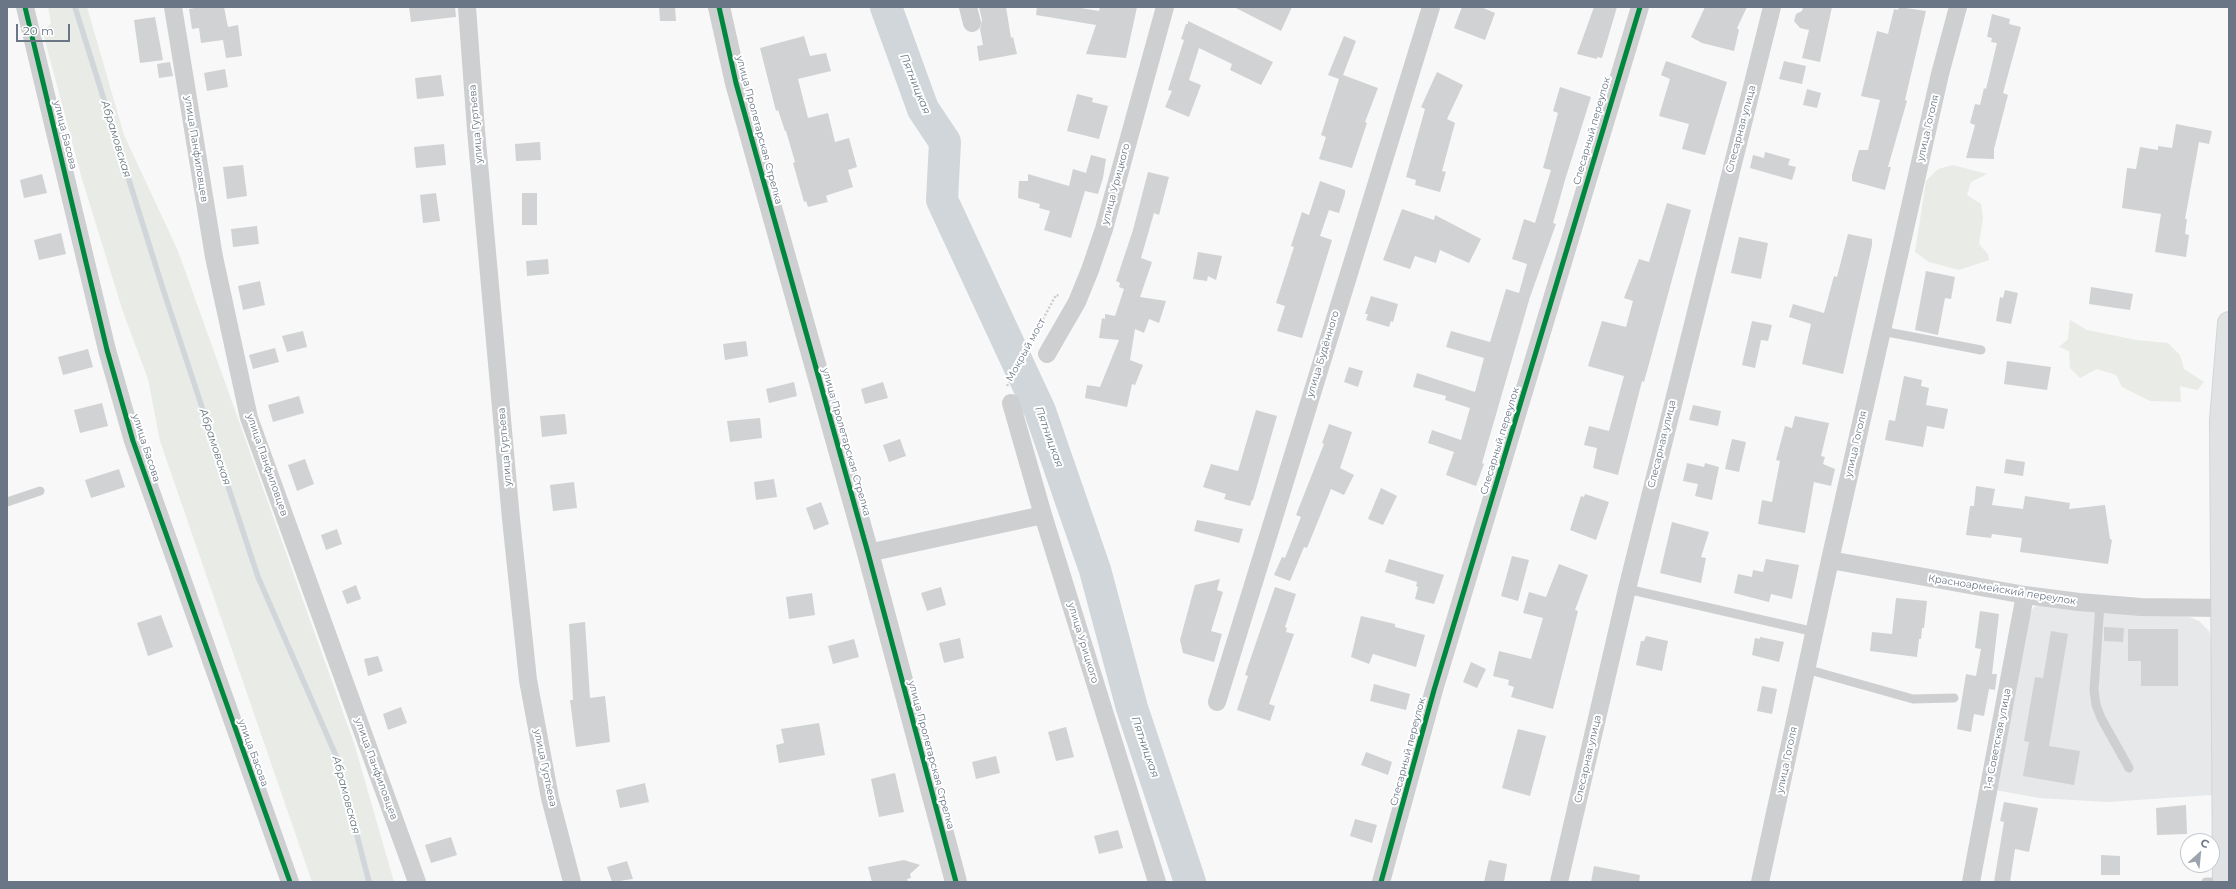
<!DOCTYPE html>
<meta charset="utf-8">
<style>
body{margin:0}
#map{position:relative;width:2236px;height:889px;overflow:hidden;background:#f8f8f8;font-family:Montserrat,sans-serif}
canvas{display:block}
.frame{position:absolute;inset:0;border:8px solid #6a7686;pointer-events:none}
.north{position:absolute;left:2180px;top:833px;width:40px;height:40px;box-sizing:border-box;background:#fff;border:1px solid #c3c8cf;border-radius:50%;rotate:27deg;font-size:11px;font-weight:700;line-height:16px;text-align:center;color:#6a7686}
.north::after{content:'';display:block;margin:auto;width:14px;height:18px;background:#9ca4ae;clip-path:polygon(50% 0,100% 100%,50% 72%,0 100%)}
.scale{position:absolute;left:16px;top:24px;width:54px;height:18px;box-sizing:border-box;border:2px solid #6a7686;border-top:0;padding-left:5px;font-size:12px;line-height:14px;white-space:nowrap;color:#6a7686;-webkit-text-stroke:3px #fff;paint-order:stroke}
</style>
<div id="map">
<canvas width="2236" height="889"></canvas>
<div class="frame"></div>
<div class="north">С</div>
<div class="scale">20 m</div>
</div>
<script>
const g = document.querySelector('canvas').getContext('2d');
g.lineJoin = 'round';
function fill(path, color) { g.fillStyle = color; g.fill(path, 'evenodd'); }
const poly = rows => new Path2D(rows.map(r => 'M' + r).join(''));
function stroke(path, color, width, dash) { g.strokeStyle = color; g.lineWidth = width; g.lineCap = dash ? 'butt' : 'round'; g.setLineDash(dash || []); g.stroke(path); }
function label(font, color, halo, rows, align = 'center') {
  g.font = font + ' Montserrat,sans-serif'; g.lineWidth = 4; g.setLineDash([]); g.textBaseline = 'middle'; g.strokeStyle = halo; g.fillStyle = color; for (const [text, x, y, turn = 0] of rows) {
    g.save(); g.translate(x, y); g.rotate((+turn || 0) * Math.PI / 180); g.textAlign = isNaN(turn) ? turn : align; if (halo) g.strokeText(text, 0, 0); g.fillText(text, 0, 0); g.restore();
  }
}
fill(poly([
 [2045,603,2189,617,2199,621,2209,631,2211,641,2212,795,2107,802,2039,798,1995,790,2027,617,2034,607]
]), '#e7e8e9');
fill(poly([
 [48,7,87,7,124,135,178,251,354,743,394,882,312,882,160,441,148,379,123,312,82,179,43,33,51,23],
 [1953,165,1987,174,1971,182,1967,195,1981,204,1983,218,1979,244,1988,254,1989,260,1959,270,1929,262,1915,252,1926,181,1938,169],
 [2070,320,2087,330,2136,340,2168,343,2180,355,2184,369,2204,382,2197,390,2180,386,2181,402,2150,401,2122,387,2116,375,2097,369,2080,378,2070,368,2069,351,2059,347,2068,339]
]), '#e8ebe6');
stroke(poly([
 [75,7,163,289,258,577,337,758,369,882]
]), '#d0d6d9', 5.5);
stroke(poly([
 [886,7,923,109,945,142,942,200,1040,411,1095,570,1132,708,1190,882]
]), '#d0d6d9', 32);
fill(poly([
 [200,7,224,7,228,27,238,25,242,56,226,58,223,40,201,43,199,28,192,29,189,9],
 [409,7,455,7,456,17,411,22],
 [659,7,675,7,676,21,660,21],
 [979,7,1006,7,1011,38,1013,37,1017,54,979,61,977,46,983,45,980,29,982,20],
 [1037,7,1075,7,1099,11,1100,7,1137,7,1126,58,1086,54,1096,25,1036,15],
 [1234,7,1292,7,1281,31],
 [1462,7,1481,7,1495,13,1485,40,1454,28],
 [1594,7,1617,7,1602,58,1597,57,1597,59,1577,54],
 [1705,7,1747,7,1737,28,1739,30,1734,51,1702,43,1691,37],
 [1803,7,1832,7,1820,62,1802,58,1809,30,1800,28,1794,21,1796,14,1802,11],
 [1899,7,1926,11,1905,100,1907,101,1888,167,1891,167,1885,190,1852,181,1852,175,1859,150,1868,150,1880,100,1861,96,1877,31,1888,34,1894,9,1898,10],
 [1992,14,2010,19,2009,24,2021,27,2003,93,2008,95,1994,149,1994,159,1966,158,1975,125,1970,123,1975,104,1980,105,1984,88,1986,89,1997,43,1991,42,1992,38,1987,37],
 [155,17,163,60,140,63,134,20],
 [1188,21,1273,62,1261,85,1230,70,1232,64,1199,48,1189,80,1201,85,1189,117,1165,107,1172,91,1168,90,1184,40,1181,39,1186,24,1188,24],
 [804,36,810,56,826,53,831,71,798,79,808,118,828,113,835,142,849,138,857,167,848,170,853,187,828,195,826,196,828,202,808,207,806,201,804,202,793,163,795,162,786,131,785,131,778,110,776,111,760,48],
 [1344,36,1356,41,1343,75,1378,88,1365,122,1367,123,1352,168,1319,159,1326,137,1321,135,1339,79,1328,75],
 [1666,61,1727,82,1705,155,1682,149,1689,124,1659,116,1670,79,1661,75],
 [1784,61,1806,66,1802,84,1779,79],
 [170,62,173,76,159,78,157,64],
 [225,69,228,87,207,91,204,73],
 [1437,72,1463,85,1447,119,1455,123,1442,171,1446,172,1440,192,1415,185,1416,180,1406,177,1425,109,1421,107],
 [441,75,444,96,417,99,415,78],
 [1560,87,1591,97,1565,180,1553,223,1556,224,1530,297,1482,463,1484,464,1476,486,1446,475,1454,452,1428,443,1432,430,1461,440,1470,408,1445,400,1446,396,1413,387,1417,373,1475,392,1484,358,1446,347,1451,331,1490,342,1506,289,1519,293,1527,264,1512,259,1524,219,1535,223,1551,170,1543,168,1558,113,1553,111],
 [1807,89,1821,93,1817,108,1803,105],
 [1077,94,1093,98,1092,102,1108,106,1099,139,1067,131],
 [2176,124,2212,131,2209,144,2199,142,2185,219,2187,219,2185,234,2189,235,2186,257,2155,252,2161,214,2122,208,2127,168,2136,169,2140,147,2158,150,2158,146,2172,148],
 [540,142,541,160,516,161,515,144],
 [444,144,446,165,416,168,414,147],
 [1765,152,1790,159,1788,165,1796,167,1792,180,1750,168,1753,155,1764,158],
 [1091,155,1106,159,1103,178,1098,194,1085,191,1071,238,1044,230,1050,211,1039,208,1040,204,1018,198,1019,181,1028,181,1028,174,1069,186,1073,169,1086,173],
 [243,165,247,196,227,199,223,167],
 [1148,172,1169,177,1159,215,1154,213,1141,258,1152,262,1140,297,1166,301,1159,323,1149,319,1144,333,1135,329,1130,360,1143,365,1135,385,1132,384,1127,407,1085,398,1087,385,1100,387,1119,340,1099,338,1102,318,1105,319,1105,314,1115,316,1124,289,1119,287,1120,283,1116,281,1133,230],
 [42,174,47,193,24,198,20,180],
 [1320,181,1345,190,1345,194,1339,213,1329,210,1320,236,1332,240,1302,338,1277,331,1285,306,1276,303,1294,247,1291,246,1302,212,1309,215],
 [436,193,440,221,423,223,420,195],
 [522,193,537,193,537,225,522,225],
 [1667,203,1691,210,1644,382,1642,381,1618,475,1593,468,1597,448,1584,445,1589,426,1609,431,1624,376,1588,366,1602,321,1626,327,1633,301,1624,298,1639,259,1649,262],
 [1402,209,1434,220,1435,215,1481,239,1469,263,1440,250,1436,263,1415,256,1410,269,1383,260],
 [257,226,259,244,233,247,231,229],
 [61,233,66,254,39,260,34,240],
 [1848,234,1872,239,1872,245,1843,374,1802,364,1811,324,1789,317,1793,304,1824,313,1834,276,1837,277],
 [1739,237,1768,243,1761,279,1731,273],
 [1198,252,1222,256,1216,280,1208,276,1207,281,1193,279],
 [548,259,549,274,527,276,526,261],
 [1926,271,1955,277,1951,299,1945,298,1938,335,1915,330],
 [260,281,265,305,243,310,238,286],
 [2091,287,2133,294,2130,310,2089,304],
 [2005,290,2018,293,2011,324,1996,321,2000,297,2003,298],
 [1371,296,1398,304,1393,322,1391,321,1389,327,1366,320,1368,314,1365,314],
 [1752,321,1772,325,1768,341,1761,340,1755,368,1742,365],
 [303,331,307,347,287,352,282,336],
 [746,341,748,356,725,360,723,344],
 [275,348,279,362,253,369,249,355],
 [88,349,93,367,63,375,58,357],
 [2007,361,2051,367,2047,390,2004,384],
 [1349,367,1363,371,1358,387,1344,382],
 [1904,376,1922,380,1921,386,1929,388,1926,405,1948,409,1944,429,1927,426,1923,447,1885,440,1889,420,1895,421],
 [794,382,797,396,769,403,766,389],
 [883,382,888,398,865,404,861,389],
 [299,396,304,413,273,422,268,405],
 [102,403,108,426,80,433,74,410],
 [1693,405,1721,411,1718,426,1689,420],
 [1256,410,1277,416,1253,500,1252,500,1250,506,1224,499,1226,494,1203,487,1211,464,1238,471],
 [565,414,567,434,542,437,540,416],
 [1795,416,1829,423,1821,456,1825,457,1823,464,1835,469,1831,486,1814,482,1805,533,1758,524,1762,500,1772,502,1780,461,1776,460,1785,426,1792,428],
 [760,418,762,438,730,442,727,421],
 [1329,424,1352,432,1340,468,1354,475,1344,495,1331,489,1307,548,1304,547,1290,581,1274,575,1282,557,1285,558,1301,517,1296,515,1324,444,1322,443],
 [900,439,906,456,889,462,883,445],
 [1732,439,1746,442,1739,472,1725,469],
 [305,459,314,484,297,491,288,465],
 [2006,459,2025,462,2023,476,2004,473],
 [1687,463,1704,467,1705,463,1719,467,1712,500,1695,496,1698,484,1683,481],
 [119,469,125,487,91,498,85,480],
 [774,479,777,497,756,500,754,482],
 [574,482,577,508,553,511,550,485],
 [1976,486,1995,489,1992,505,2023,509,2025,496,2070,503,2069,509,2105,505,2110,539,2112,540,2108,564,2020,552,2022,538,1992,534,1991,538,1966,535,1970,506,1974,506],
 [1381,488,1397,496,1383,525,1368,519],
 [1585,494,1609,502,1596,540,1570,530,1581,496,1584,497],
 [821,502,829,524,814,530,806,508],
 [1197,520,1243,529,1239,543,1194,531],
 [1672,522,1709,532,1701,557,1706,558,1701,583,1660,573],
 [337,529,342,544,326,550,321,535],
 [1512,556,1529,560,1518,601,1501,596],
 [1389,559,1444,575,1434,604,1415,599,1418,587,1416,586,1417,582,1385,572],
 [1766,559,1799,565,1792,599,1771,594,1769,602,1734,593,1738,574,1752,577,1753,570,1763,572],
 [1559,564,1588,575,1575,610,1578,611,1553,709,1511,697,1514,687,1508,685,1509,680,1493,676,1499,651,1531,659,1543,618,1523,613,1529,592,1546,597],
 [1220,579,1217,590,1223,592,1211,631,1222,634,1214,662,1183,653,1180,640,1195,585],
 [356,585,361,599,347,604,342,591],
 [941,587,946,605,927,611,921,593],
 [1275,587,1296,594,1285,627,1287,628,1286,632,1294,634,1269,704,1275,706,1270,721,1237,710,1248,676,1245,675],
 [812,593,815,615,789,619,786,597],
 [1896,598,1927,601,1924,628,1922,628,1921,639,1919,639,1917,657,1870,651,1872,632,1892,634],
 [1980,611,1999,614,1992,674,1997,674,1995,690,1989,689,1984,716,1974,714,1971,732,1957,729,1966,674,1976,676,1981,649,1975,648],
 [161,615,173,647,148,656,137,623],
 [1361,616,1395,624,1395,627,1425,635,1416,667,1373,654,1369,664,1351,657],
 [585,622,590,698,605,696,610,742,576,747,570,700,573,700,569,624],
 [2104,627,2124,628,2123,642,2104,641],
 [2128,629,2178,629,2178,686,2141,686,2141,661,2128,661],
 [2051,631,2068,634,2049,746,2080,751,2074,785,2023,776,2029,742,2024,741,2035,677,2043,678],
 [1646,636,1668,641,1662,671,1636,665,1641,641,1644,641],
 [1760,637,1784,642,1779,662,1752,655,1755,638,1760,639],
 [960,638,964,658,944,663,939,643],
 [854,639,859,657,833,664,828,646],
 [378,656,383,671,368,676,364,659],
 [1471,662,1486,669,1477,688,1463,682],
 [1374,684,1410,694,1406,710,1370,701],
 [1762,686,1777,689,1772,714,1757,711],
 [401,707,407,723,388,730,383,714],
 [819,723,825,755,779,763,776,745,784,743,781,729],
 [1066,727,1074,757,1056,761,1048,732],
 [1518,729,1546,736,1530,796,1502,788],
 [1366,752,1392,762,1388,775,1361,765],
 [996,756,1000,773,976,779,972,762],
 [895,773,904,812,879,817,871,779],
 [645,783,649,802,620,808,616,790],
 [2004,802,2038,808,2029,852,2015,849,2010,882,1994,882,2004,822,2000,821],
 [2186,805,2187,834,2157,835,2156,808],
 [1355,819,1377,825,1372,843,1350,836],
 [1118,830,1123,848,1099,854,1094,836],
 [451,837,457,855,431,863,425,845],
 [2101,855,2120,856,2120,875,2101,875],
 [904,860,920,865,910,874,911,878,907,879,908,882,872,882,868,867],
 [1489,860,1507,864,1504,882,1484,882],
 [627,861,633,879,612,882,607,867],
 [1594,866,1640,875,1639,882,1591,882]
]), '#d0d2d3');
const secondary = poly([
 [2224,882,2221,420,2229,323]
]);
stroke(secondary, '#d4d5d6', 24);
stroke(poly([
 [1007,386,1056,295,1060,296]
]), '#cccdce', 2.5, [2, 2]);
stroke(poly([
 [1882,331,1981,350],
 [7,502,40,491],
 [1627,589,1815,632],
 [2100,604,2094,690,2096,705,2101,718,2129,768],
 [1806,669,1913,699,1954,698],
 [2206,882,2224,882]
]), '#cecfd1', 9);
stroke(poly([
 [25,7,107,350,133,441,290,882],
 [173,7,214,257,249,418,417,882],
 [467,7,476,130,511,519,528,680,550,798,572,882],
 [968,7,972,23],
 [1047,354,1077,302,1090,270,1104,229,1165,7],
 [1011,403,1043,515,1157,882],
 [868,553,1043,515],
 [1830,560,2025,595,2079,602,2141,607,2223,608],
 [1217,702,1431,7],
 [1381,882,1434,690,1640,7],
 [1559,882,1627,589,1772,7],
 [1760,882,1830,560,1940,74,1958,7],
 [1971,882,2025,595]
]), '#cecfd1', 18);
stroke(poly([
 [719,7,736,83,868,553,956,882]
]), '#cecfd1', 22);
stroke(secondary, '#e1e2e3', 22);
stroke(poly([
 [25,7,107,350,133,441,290,882],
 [719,7,736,83,868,553,956,882],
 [1381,882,1434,690,1640,7]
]), '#00873e', 5);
label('10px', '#6a7686', '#fff', [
 ["улица Гуртьева",476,124,-95],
 ["улица Гоголя",1928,128,-77],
 ["Слесарная улица",1741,129,-75],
 ["улица Пролетарская Стрелка",759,130,75],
 ["Слесарный переулок",1592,131,-74],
 ["улица Басова",65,135,76],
 ["улица Панфиловцев",196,149,81],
 ["улица Урицкого",1116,184,-75],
 ["Мокрый мост",1026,350,-61],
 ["улица Будённого",1323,354,-73],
 ["Слесарный переулок",1500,441,-73],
 ["улица Пролетарская Стрелка",846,442,74],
 ["Слесарная улица",1662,444,-76],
 ["улица Гоголя",1856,444,-77],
 ["улица Гуртьева",505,447,-95],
 ["улица Басова",146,448,72],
 ["улица Панфиловцев",267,465,71],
 ["Красноармейский переулок",2002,590,9],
 ["улица Урицкого",1083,643,73],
 ["1-я Советская улица",1998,739,-79],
 ["Слесарный переулок",1408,752,-75],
 ["улица Басова",253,753,70],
 ["улица Пролетарская Стрелка",931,755,75],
 ["Слесарная улица",1588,759,-77],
 ["улица Гоголя",1787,760,-78],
 ["улица Гуртьева",545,768,78],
 ["улица Панфиловцев",376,769,70]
]);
label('italic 11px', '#667781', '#fff', [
 ["Пятницкая",915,84,68],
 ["Абрамовская",116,139,73],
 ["Пятницкая",1049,437,70],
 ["Абрамовская",215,447,72],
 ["Пятницкая",1145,747,71],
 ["Абрамовская",346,795,75]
]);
</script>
